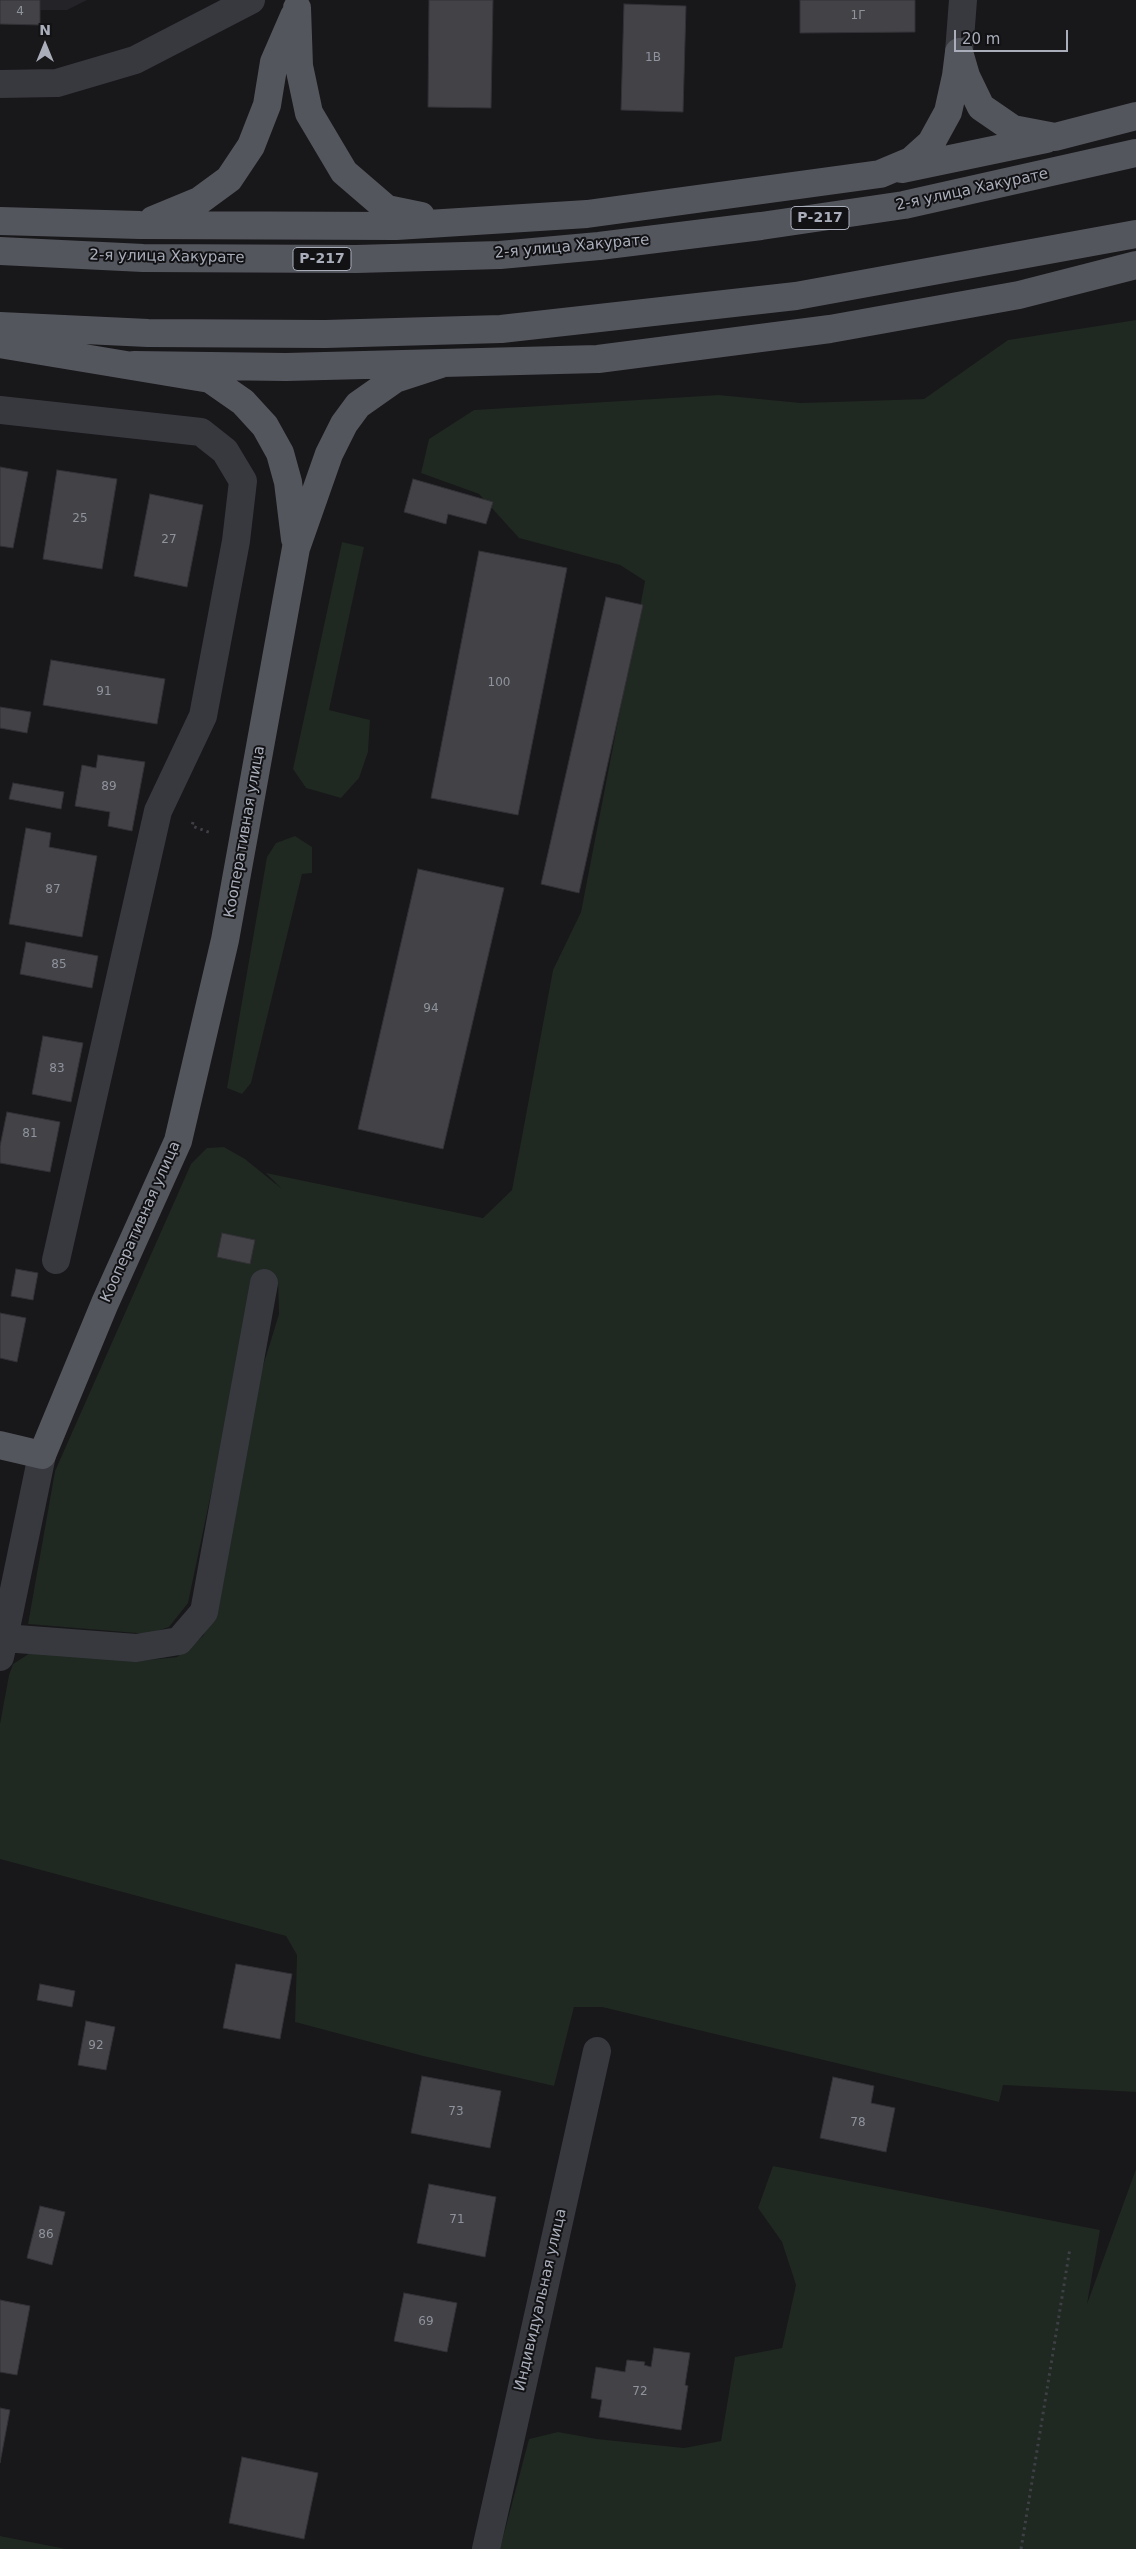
<!DOCTYPE html>
<meta charset="utf-8">
<style>
body{margin:0}
#map{position:relative;width:1136px;height:2549px;overflow:hidden;background:#18171a;font-family:"DejaVu Sans",sans-serif}
canvas{display:block}
.north{position:absolute;left:20px;top:20px;width:50px;height:50px;-webkit-text-stroke:4px #121215;paint-order:stroke;rotate:0deg;font-size:14px;font-weight:700;line-height:20px;text-align:center;color:#a9aeba}
.north::after{content:'';display:block;margin:auto;width:18px;height:22px;background:#a9aeba;clip-path:polygon(50% 0,100% 100%,50% 72%,0 100%)}
.scale{position:absolute;left:954px;top:30px;width:114px;height:22px;box-sizing:border-box;border:2px solid #a9aeba;border-top:0;padding-left:6px;font-size:15px;line-height:18px;white-space:nowrap;color:#a9aeba;-webkit-text-stroke:4px #121215;paint-order:stroke}
</style>
<div id="map">
<canvas width="1136" height="2549"></canvas>
<div class="north">N</div>
<div class="scale">20 m</div>
</div>
<script>
const g = document.querySelector('canvas').getContext('2d');
g.lineJoin = 'round';
function fill(path, color) { g.fillStyle = color; g.fill(path, 'evenodd'); }
const poly = rows => new Path2D(rows.map(r => 'M' + r).join(''));
function stroke(path, color, width, dash) { g.strokeStyle = color; g.lineWidth = width; g.lineCap = dash ? 'butt' : 'round'; g.setLineDash(dash || []); g.stroke(path); }
function label(font, color, halo, rows, align = 'center') {
  g.font = font + ' "DejaVu Sans",sans-serif'; g.lineWidth = 4; g.setLineDash([]); g.textBaseline = 'middle'; g.strokeStyle = halo; g.fillStyle = color; for (const [text, x, y, turn = 0] of rows) {
    g.save(); g.translate(x, y); g.rotate((+turn || 0) * Math.PI / 180); g.textAlign = isNaN(turn) ? turn : align; if (halo) g.strokeText(text, 0, 0); g.fillText(text, 0, 0); g.restore();
  }
}
fill(poly([
 [0,0,87,0,67,10,0,10]
]), '#242327');
fill(poly([
 [1136,320,1136,2092,1003,2085,999,2102,602,2007,574,2007,554,2086,423,2056,295,2022,297,1955,286,1936,0,1859,0,1724,9,1675,13,1664,30,1653,139,1661,177,1657,203,1636,217,1605,259,1379,279,1314,278,1281,244,1337,188,1603,169,1627,148,1634,28,1624,55,1471,191,1164,207,1148,224,1147,245,1159,282,1189,266,1173,483,1218,512,1190,553,970,581,912,645,581,620,565,519,538,479,494,421,473,429,439,474,410,719,395,801,403,924,399,1008,340],
 [342,542,364,547,329,710,370,720,368,752,359,778,341,798,306,788,293,769],
 [295,836,312,847,312,873,302,874,251,1083,242,1094,227,1088,267,857,276,843],
 [773,2166,1100,2230,1087,2304,1136,2169,1136,2549,500,2549,529,2439,558,2432,597,2439,684,2448,721,2441,735,2357,782,2348,796,2285,782,2242,758,2208],
 [0,2536,66,2549,0,2549]
]), '#1f2821');
const building = poly([
 [0,0,40,0,40,25,0,24,0,0],
 [429,0,493,0,491,108,428,107,429,0],
 [800,0,915,0,915,32,800,33,800,0],
 [624,4,686,6,683,112,621,110,624,4],
 [0,467,28,472,13,548,0,546,0,467],
 [57,470,117,479,102,569,43,559,57,470],
 [413,479,493,502,486,524,448,514,446,524,404,512,413,479],
 [150,494,203,505,187,587,134,576,150,494],
 [479,551,567,568,518,815,431,798,479,551],
 [606,597,643,605,579,893,541,884,606,597],
 [51,660,165,679,157,724,43,705,51,660],
 [0,707,31,712,27,733,0,728,0,707],
 [98,755,145,762,132,831,108,826,110,812,75,806,82,765,96,768,98,755],
 [13,783,64,792,61,809,9,799,13,783],
 [26,828,51,833,49,847,97,856,82,937,9,924,26,828],
 [418,869,504,888,443,1149,358,1129,418,869],
 [26,942,98,956,92,988,20,974,26,942],
 [43,1036,83,1043,71,1102,32,1094,43,1036],
 [7,1112,60,1122,50,1172,0,1163,0,1146,7,1112],
 [222,1233,255,1240,250,1264,217,1257,222,1233],
 [16,1269,38,1273,33,1300,11,1296,16,1269],
 [0,1313,26,1318,17,1362,0,1358,0,1313],
 [236,1964,292,1974,280,2039,223,2028,236,1964],
 [40,1984,75,1991,72,2007,37,2000,40,1984],
 [86,2021,115,2027,106,2070,78,2065,86,2021],
 [422,2076,501,2091,490,2148,411,2133,422,2076],
 [833,2077,874,2086,871,2103,895,2108,886,2152,820,2138,833,2077],
 [429,2184,496,2197,485,2257,417,2243,429,2184],
 [40,2206,65,2212,52,2265,27,2258,40,2206],
 [404,2293,457,2303,447,2352,394,2341,404,2293],
 [0,2300,30,2306,17,2375,0,2372,0,2300],
 [654,2348,690,2353,685,2385,688,2386,681,2430,599,2417,602,2400,591,2398,596,2367,625,2372,627,2360,645,2362,644,2365,651,2367,654,2348],
 [0,2408,10,2410,0,2463,0,2408],
 [242,2457,318,2473,304,2539,229,2523,242,2457]
]);
fill(building, '#424247');
stroke(building, '#323136', 1);
stroke(poly([
 [193,822,192,826,211,833],
 [1021,2549,1070,2248]
]), '#3e4046', 3, [2.5, 4]);
stroke(poly([
 [959,52,963,0],
 [0,84,57,83,135,60,251,0],
 [0,410,201,432,225,451,243,481,236,541,203,716,158,811,56,1260],
 [4,1638,136,1648,179,1641,204,1612,264,1283],
 [0,1657,42,1455],
 [486,2549,597,2051]
]), '#38393f', 28);
stroke(poly([
 [297,8,299,66,309,113,344,172,387,209,421,216],
 [902,169,1046,139],
 [153,220,199,201,229,179,251,146,267,105,274,62,294,16],
 [0,221,140,225,396,226,587,214,880,174,911,161,931,143,948,112,956,76,959,52,966,76,981,107,1013,129,1055,137,1136,116],
 [0,251,143,258,356,259,500,255,599,246,761,226,904,205,1136,153],
 [0,326,148,333,325,334,501,329,796,296,1136,234],
 [0,344,210,379,243,402,265,426,280,453,288,482,295,539],
 [134,365,286,367,598,359,830,329,1019,295,1136,265],
 [0,1445,42,1455,105,1303,178,1141,225,940,296,548,329,454,344,424,358,405,395,379,441,364]
]), '#54565e', 28);
label('12px', '#8f939d', null, [
 ["4",20,12],
 ["1Г",858,16],
 ["1В",653,58],
 ["25",80,519],
 ["27",169,540],
 ["100",499,683],
 ["91",104,692],
 ["89",109,787],
 ["87",53,890],
 ["85",59,965],
 ["94",431,1009],
 ["83",57,1069],
 ["81",30,1134],
 ["92",96,2046],
 ["73",456,2112],
 ["78",858,2123],
 ["71",457,2220],
 ["86",46,2235],
 ["69",426,2322],
 ["72",640,2392]
]);
for (const [x, y, w] of [
 [820,218,58],
 [322,259,58]
]) { const box = new Path2D(); box.roundRect(x - w / 2, y - 11.5, w, 23, 4); g.fillStyle = '#121215'; g.fill(box); stroke(box, '#a9aeba', 1); }
label('bold 14px', '#a9aeba', null, [
 ["Р-217",820,218],
 ["Р-217",322,259]
]);
label('15px', '#a9aeba', '#121215', [
 ["2-я улица Хакурате",972,190,-12],
 ["2-я улица Хакурате",572,247,-5],
 ["2-я улица Хакурате",167,257,1],
 ["Кооперативная улица",245,832,-80],
 ["Кооперативная улица",141,1222,-66],
 ["Индивидуальная улица",541,2300,-77]
]);
</script>
